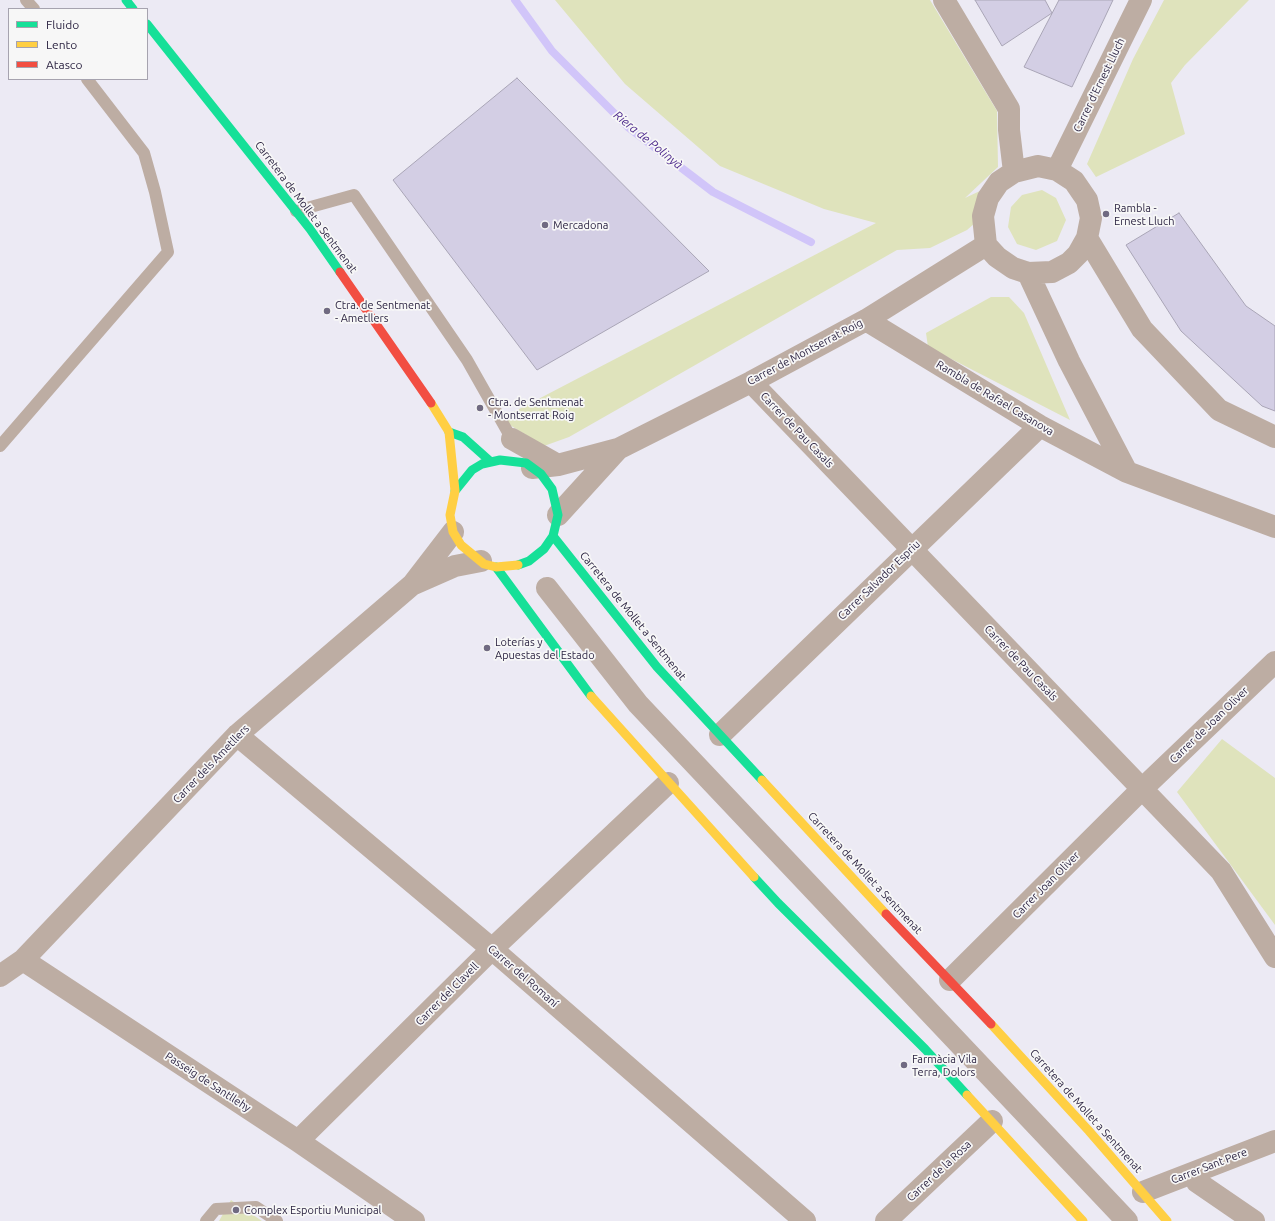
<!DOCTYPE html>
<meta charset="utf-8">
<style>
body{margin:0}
#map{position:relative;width:1275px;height:1221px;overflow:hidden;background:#eceaf4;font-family:Ubuntu,sans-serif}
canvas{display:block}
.legend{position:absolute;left:8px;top:8px;width:140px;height:72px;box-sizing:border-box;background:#f7f7f7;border:1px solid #a6a3af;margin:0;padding:5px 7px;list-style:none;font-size:12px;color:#2d2543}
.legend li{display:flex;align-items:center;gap:8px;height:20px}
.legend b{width:20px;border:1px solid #a6a3af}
</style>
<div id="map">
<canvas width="1275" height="1221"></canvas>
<ul class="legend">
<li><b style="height:5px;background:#16e098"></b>Fluido</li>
<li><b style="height:5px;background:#ffcf43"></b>Lento</li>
<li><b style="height:5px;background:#f24e42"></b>Atasco</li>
</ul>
</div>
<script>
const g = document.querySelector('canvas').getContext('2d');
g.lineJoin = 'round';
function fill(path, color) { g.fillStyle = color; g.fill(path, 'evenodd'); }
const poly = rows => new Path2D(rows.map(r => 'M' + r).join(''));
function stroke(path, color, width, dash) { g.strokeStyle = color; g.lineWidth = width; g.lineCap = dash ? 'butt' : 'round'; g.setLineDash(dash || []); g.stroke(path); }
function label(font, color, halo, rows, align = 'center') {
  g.font = font + ' Ubuntu,sans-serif'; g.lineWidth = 3.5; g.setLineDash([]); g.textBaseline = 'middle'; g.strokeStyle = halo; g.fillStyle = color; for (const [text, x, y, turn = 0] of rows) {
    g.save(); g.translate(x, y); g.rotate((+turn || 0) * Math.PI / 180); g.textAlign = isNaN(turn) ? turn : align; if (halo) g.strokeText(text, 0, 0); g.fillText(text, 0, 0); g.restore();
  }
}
fill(poly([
 [555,0,930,0,997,111,998,167,965,198,999,182,983,216,967,230,930,248,897,250,569,437,544,446,500,419,876,223,824,209,720,166,625,84],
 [1164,0,1249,0,1185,65,1171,83,1185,134,1096,177,1087,164,1133,59],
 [1042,190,1056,198,1066,220,1057,241,1036,250,1017,244,1008,227,1011,207,1022,195],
 [991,297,1009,297,1024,313,1070,420,928,347,926,333],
 [1222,739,1275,778,1275,925,1177,792],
 [231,1200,262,1221,219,1221]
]), '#dfe3bc');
stroke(poly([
 [515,0,552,51,628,127,713,192,811,242]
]), '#d1c5f9', 8);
const building = poly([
 [975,0,1045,0,1052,13,1002,46,975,0],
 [1059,0,1113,0,1072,87,1024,67,1059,0],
 [517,78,709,271,537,370,393,180,517,78],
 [1179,213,1246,306,1275,326,1275,411,1262,406,1181,331,1126,245,1179,213]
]);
fill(building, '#d3cee4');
stroke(building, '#a9a5b6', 1);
stroke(poly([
 [26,0,34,9],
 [296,211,354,195,467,360,514,443],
 [0,446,168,252,155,192,144,153,87,79],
 [206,1221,216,1209,256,1207,277,1221]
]), '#bdada3', 12);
stroke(poly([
 [944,0,1009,109,1009,130,1014,172],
 [1038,166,1057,170,1074,181,1087,200,1091,218,1087,238,1078,254,1069,263,1052,272,1028,273,1013,268,997,257,986,245,983,216,988,198,999,182,1014,172,1038,166],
 [1057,170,1141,0],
 [1087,238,1142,329,1219,410,1275,437],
 [1028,273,1069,361,1127,472],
 [866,320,1040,426,1127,472,1275,527],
 [751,382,1221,871,1275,957],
 [512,439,558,465],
 [532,468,558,465,618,449,751,382,866,320,986,245],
 [558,515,618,449],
 [414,584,455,566,481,561],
 [547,588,638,704,1127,1221],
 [237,735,492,949,805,1221],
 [720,735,1040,426],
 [23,960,298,1141,414,1221],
 [0,976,23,960,237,735,413,584,453,532],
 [950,980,1142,789,1275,662],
 [298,1141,492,949,668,783],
 [1197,1182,1254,1221],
 [1143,1192,1275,1141],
 [886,1221,992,1121]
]), '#bdada3', 22);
stroke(poly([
 [126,0,133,9],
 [147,24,310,229,340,272],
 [449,432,463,437,491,462],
 [455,491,472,470,482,464,500,460,526,463,541,474,552,489,558,515,553,536,544,549,529,561,518,565],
 [553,536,657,667,762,780],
 [496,567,591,696],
 [754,877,778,903,925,1049,967,1095]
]), '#16e098', 9);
stroke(poly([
 [431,403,449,432,455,491,450,515,453,532,461,545,484,564,496,567,518,565],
 [591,696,754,877],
 [762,780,886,914],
 [991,1024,1089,1131,1167,1221],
 [967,1095,1083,1221]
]), '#ffcf43', 9);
stroke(poly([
 [340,272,431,403],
 [886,914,991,1024]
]), '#f24e42', 9);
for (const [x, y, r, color] of [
 [1106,214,4,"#706a81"],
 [545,225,4,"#706a81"],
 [327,311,4,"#706a81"],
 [480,408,4,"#706a81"],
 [487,648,4,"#706a81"],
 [904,1065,4,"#706a81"],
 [236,1210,4,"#706a81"]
]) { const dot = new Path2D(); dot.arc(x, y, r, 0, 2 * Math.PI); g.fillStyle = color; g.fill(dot); stroke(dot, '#f7f7f7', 1.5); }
label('11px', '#2d2543', '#f7f7f7', [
 ["Carrer d'Ernest Lluch",1099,85,-64],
 ["Carretera de Mollet a Sentmenat",306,207,53],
 ["Carrer de Montserrat Roig",805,352,-28],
 ["Rambla de Rafael Casanova",995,398,31],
 ["Carrer de Pau Casals",797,430,46],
 ["Carrer Salvador Espriu",879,580,-44],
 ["Carretera de Mollet a Sentmenat",633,616,51],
 ["Carrer de Pau Casals",1021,663,46],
 ["Carrer de Joan Oliver",1209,725,-44],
 ["Carrer dels Ametllers",211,764,-46],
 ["Carretera de Mollet a Sentmenat",865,873,47],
 ["Carrer Joan Oliver",1046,885,-45],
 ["Carrer del Romaní",523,976,41],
 ["Carrer del Clavell",447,994,-45],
 ["Passeig de Santllehy",208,1082,33],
 ["Carretera de Mollet a Sentmenat",1086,1111,48],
 ["Carrer Sant Pere",1209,1166,-21],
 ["Carrer de la Rosa",939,1171,-43]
]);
label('11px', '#2d2543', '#f7f7f7', [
 ["Rambla -",1114,208],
 ["Ernest Lluch",1114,221],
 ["Mercadona",553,225],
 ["Ctra. de Sentmenat",335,305],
 ["- Ametllers",335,318],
 ["Ctra. de Sentmenat",488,402],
 ["- Montserrat Roig",488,415],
 ["Loterías y",495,642],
 ["Apuestas del Estado",495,655],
 ["Farmàcia Vila",912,1059],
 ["Terra, Dolors",912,1072],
 ["Complex Esportiu Municipal",244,1210]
], 'left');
label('italic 12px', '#4e2a8d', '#f7f7f7', [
 ["Riera de Polinyà",648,140,39]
]);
</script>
